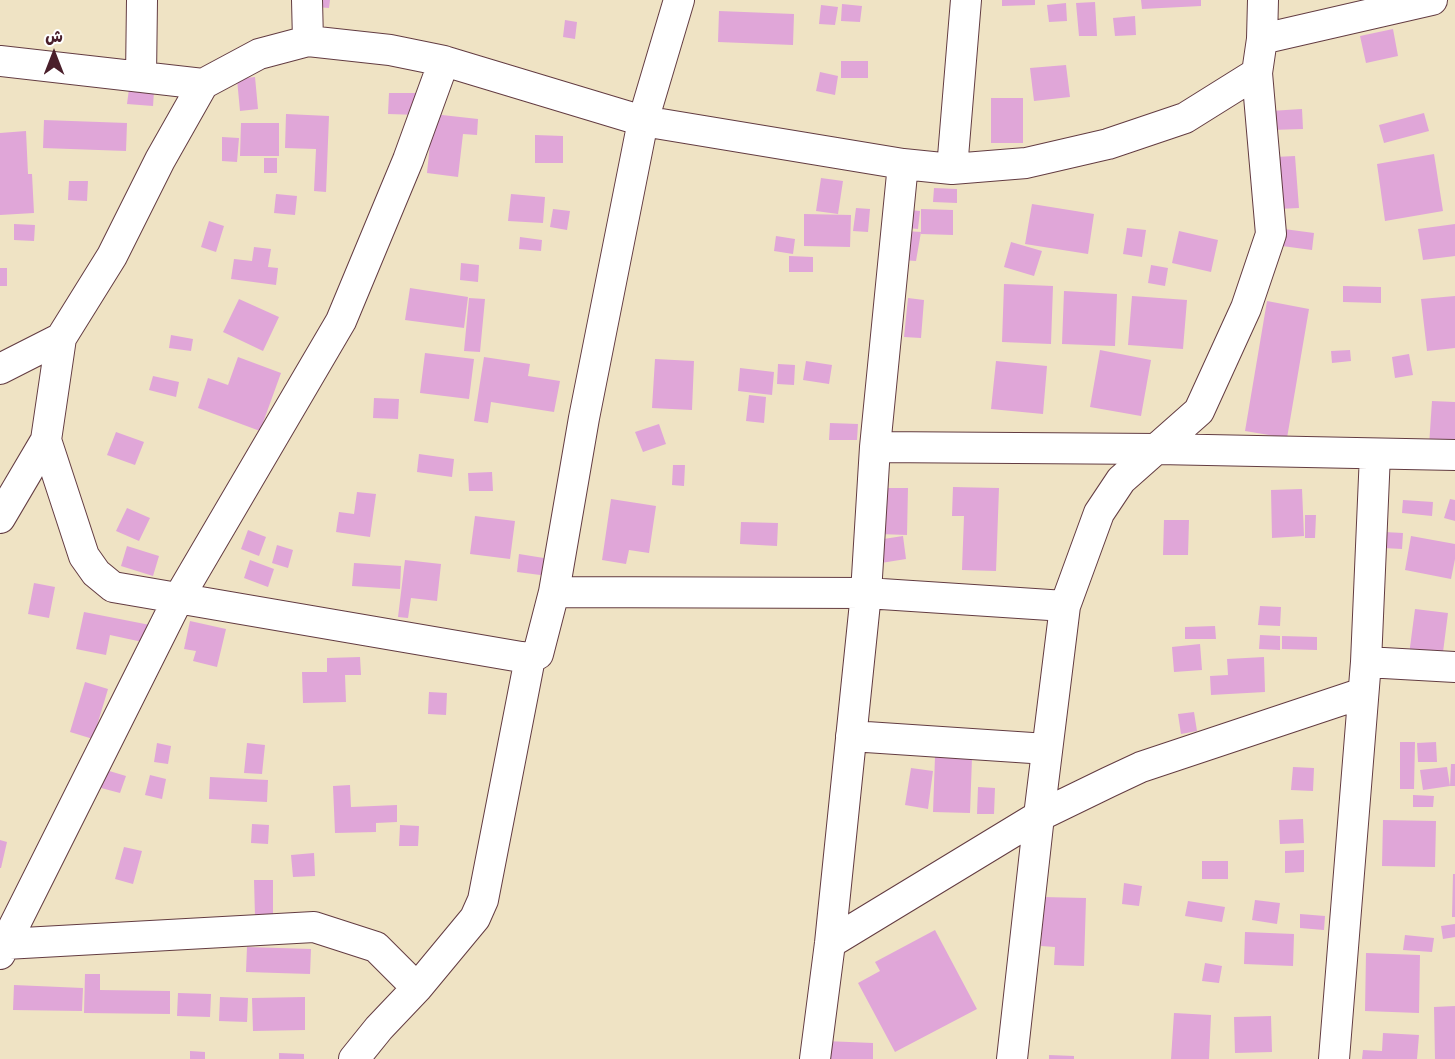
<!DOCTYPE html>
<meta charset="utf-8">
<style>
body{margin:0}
#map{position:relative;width:1455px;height:1059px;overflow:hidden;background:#efe3c4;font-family:Delius,"Playpen Sans Arabic",sans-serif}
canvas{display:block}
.north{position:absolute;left:24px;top:24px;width:60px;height:60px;-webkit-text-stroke:4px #fff;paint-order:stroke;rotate:0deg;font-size:16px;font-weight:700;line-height:24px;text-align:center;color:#4a1f2b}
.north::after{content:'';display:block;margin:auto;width:21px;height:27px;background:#4a1f2b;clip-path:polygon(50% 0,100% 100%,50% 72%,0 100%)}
</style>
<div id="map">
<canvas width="1455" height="1059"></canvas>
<div class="north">ش</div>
</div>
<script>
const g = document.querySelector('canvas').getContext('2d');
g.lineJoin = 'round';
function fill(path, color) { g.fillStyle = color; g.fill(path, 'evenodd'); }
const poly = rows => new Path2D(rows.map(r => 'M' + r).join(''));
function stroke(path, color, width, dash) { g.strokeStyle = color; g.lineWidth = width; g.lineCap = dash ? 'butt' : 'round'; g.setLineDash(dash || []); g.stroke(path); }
fill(poly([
 [316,0,330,0,329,8,316,7],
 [1002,0,1035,0,1035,5,1002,6],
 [1141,0,1201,0,1201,6,1142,9],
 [1095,2,1097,36,1079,36,1076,3],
 [1066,3,1067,21,1049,22,1047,5],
 [842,4,862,6,860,22,841,21],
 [821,5,838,7,835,25,819,24],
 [719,11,794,14,793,45,718,42],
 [1135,16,1136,35,1115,36,1113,18],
 [565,20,577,22,575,39,563,37],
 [1393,29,1398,56,1366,63,1360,36],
 [841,61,868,61,868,78,841,78],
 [1066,65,1070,97,1034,101,1030,68],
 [820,72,838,76,835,95,816,91],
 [255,77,258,109,240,111,237,79],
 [129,89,154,91,153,106,127,104],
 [389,93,420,93,419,115,388,114],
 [991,98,1023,98,1023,143,991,143],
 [1302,109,1303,129,1271,130,1270,111],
 [1424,113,1429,131,1384,143,1379,125],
 [286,114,329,116,326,192,314,191,316,149,285,148],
 [433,114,478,119,477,135,463,134,458,177,427,173],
 [44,120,127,123,126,151,43,148],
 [241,123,279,123,279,156,240,156],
 [26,131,28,174,32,174,34,213,0,215,0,133],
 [535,135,563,136,563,163,535,163],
 [222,137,239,138,237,162,222,161],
 [1434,154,1443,211,1385,221,1377,164],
 [1295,156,1299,208,1278,209,1275,157],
 [264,158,277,158,277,173,264,173],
 [821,178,843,181,838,214,816,211],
 [69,181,88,181,87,201,68,200],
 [934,188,957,189,957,203,933,202],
 [276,194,297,196,295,215,274,213],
 [511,194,545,197,543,223,508,221],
 [1032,204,1094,214,1088,254,1025,244],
 [856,208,870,209,868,232,853,231],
 [553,209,570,211,567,230,550,227],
 [921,209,953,210,953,235,921,234],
 [910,210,920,211,918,229,908,228],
 [804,214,851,215,850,247,804,246],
 [209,221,224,226,216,252,201,247],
 [14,224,35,225,34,241,14,240],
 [1455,224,1455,256,1423,260,1418,229],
 [1127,228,1146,230,1142,257,1123,254],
 [1284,229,1314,233,1312,250,1282,246],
 [906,231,921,232,916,261,902,260],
 [1179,231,1218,240,1211,272,1172,263],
 [776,236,795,239,793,254,774,251],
 [520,237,542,240,541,251,519,249],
 [1011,242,1042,251,1034,276,1004,267],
 [254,247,271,249,268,267,278,268,276,285,231,279,234,259,252,261],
 [789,256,813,257,813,272,789,272],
 [461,263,479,265,478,282,460,280],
 [1151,265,1168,268,1165,286,1148,283],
 [0,268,7,268,7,286,0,286],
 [1004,284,1053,286,1051,344,1002,342],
 [1343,286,1381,287,1381,303,1343,302],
 [410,288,468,297,464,328,405,320],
 [1064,291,1117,294,1115,346,1062,344],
 [1132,296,1187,300,1183,349,1128,345],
 [1455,296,1455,348,1427,351,1421,299],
 [469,298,485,299,480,352,464,351],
 [908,298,924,300,921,338,904,337],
 [239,299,279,317,263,351,223,332],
 [1267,301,1309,309,1287,438,1245,431],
 [171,335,193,339,191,351,169,348],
 [1100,350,1151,360,1141,416,1090,407],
 [1350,350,1351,361,1332,363,1331,351],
 [425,353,474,359,469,399,420,393],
 [1409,354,1413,375,1395,378,1392,357],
 [238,357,281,373,260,431,198,408,208,378,228,385],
 [484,357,530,364,528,376,560,381,554,412,491,402,488,423,474,421],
 [655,359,694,361,692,410,652,408],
 [806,361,832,365,829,384,803,380],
 [996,361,1047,366,1043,414,991,409],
 [778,364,795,365,794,385,777,384],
 [740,368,774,372,772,395,738,391],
 [153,376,179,382,176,397,149,390],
 [749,395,766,397,764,423,746,421],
 [374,398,399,399,398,419,373,418],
 [1432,401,1455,402,1455,447,1429,446],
 [830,423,858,424,857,440,829,440],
 [659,424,666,444,643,452,635,432],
 [116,432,144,442,135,465,107,455],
 [419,454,454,459,452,477,417,472],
 [673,465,685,465,684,486,672,485],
 [492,472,493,491,469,491,468,473],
 [953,487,999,488,996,571,962,570,964,516,952,516],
 [880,488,908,488,907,535,879,534],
 [1302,489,1304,536,1272,538,1271,490],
 [357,492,376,494,370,537,336,532,339,512,354,514],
 [611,499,656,506,649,553,629,550,626,564,602,560],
 [1450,499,1455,500,1455,521,1444,518],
 [1403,500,1433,502,1432,516,1402,513],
 [127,508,150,518,139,541,116,531],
 [1305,515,1316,515,1315,538,1305,538],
 [475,516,515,521,510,559,470,554],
 [1164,520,1189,520,1188,555,1163,555],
 [741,522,778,523,777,546,740,544],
 [248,530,266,537,259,556,241,549],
 [1384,532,1403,533,1402,549,1383,548],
 [903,536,906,559,881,563,877,540],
 [1411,536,1455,544,1455,559,1451,579,1405,570],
 [277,545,293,550,288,568,272,563],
 [127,546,159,556,153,576,121,566],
 [519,554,550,559,548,576,517,572],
 [250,560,274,569,268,587,244,578],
 [405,560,441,564,437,601,411,598,408,618,398,617],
 [354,563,401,566,400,589,352,586],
 [34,583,55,587,49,618,28,614],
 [1260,606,1281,607,1280,626,1258,625],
 [1415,609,1448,613,1442,660,1409,655],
 [84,612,150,625,147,643,110,635,106,655,76,649],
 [190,621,226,629,217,667,193,661,196,651,184,649],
 [1215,626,1216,639,1185,639,1185,627],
 [1260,635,1280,636,1280,650,1259,649],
 [1282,636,1317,637,1317,650,1282,649],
 [1200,644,1202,670,1174,672,1172,647],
 [360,657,361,675,345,675,346,702,303,703,302,672,327,672,327,658],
 [1264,657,1265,692,1211,695,1210,676,1228,675,1227,659],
 [85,682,108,689,93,739,70,732],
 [429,692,447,693,446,715,428,714],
 [1194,712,1197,731,1181,734,1178,714],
 [1400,742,1415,742,1414,789,1400,789],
 [1436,742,1437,762,1418,762,1417,743],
 [157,743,171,746,168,764,154,762],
 [247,743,265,745,262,774,244,773],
 [935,757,972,758,970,813,933,812],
 [1451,764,1455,764,1455,786,1450,786],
 [1293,767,1314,768,1313,791,1291,790],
 [1447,767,1450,786,1423,790,1420,770],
 [911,768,933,771,928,809,905,805],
 [106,770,126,776,120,793,101,788],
 [150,775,166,779,162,799,145,795],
 [210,777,268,780,267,802,209,799],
 [350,785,351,807,397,805,397,822,376,823,376,832,335,833,333,786],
 [978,787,995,788,994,814,977,814],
 [1413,795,1434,796,1433,807,1413,807],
 [1303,819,1304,843,1280,844,1279,820],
 [1383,820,1436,821,1435,867,1382,866],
 [252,824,269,825,268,844,251,843],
 [400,825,419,826,418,846,399,846],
 [0,840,7,842,1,868,0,868],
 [124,847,142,851,133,884,115,879],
 [1304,850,1304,872,1285,873,1285,851],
 [314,853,315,876,293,877,291,855],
 [1202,861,1228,861,1228,879,1202,879],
 [1453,874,1455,874,1455,917,1452,917],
 [254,880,273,880,273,915,255,916],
 [1124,883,1142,886,1139,906,1122,904],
 [1043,897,1086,898,1084,966,1054,965,1055,947,1041,946],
 [1255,900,1280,903,1277,924,1252,920],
 [1188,901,1225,907,1222,922,1185,916],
 [1300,914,1325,916,1324,930,1300,928],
 [1455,924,1455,937,1443,939,1441,926],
 [935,930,977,1009,895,1052,858,983,880,971,875,962],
 [1245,932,1294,934,1293,966,1244,964],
 [1405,935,1434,938,1432,952,1403,950],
 [247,947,311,949,310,974,246,972],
 [1366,953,1420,955,1419,1013,1365,1011],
 [1205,963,1222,966,1219,983,1202,981],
 [85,974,100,974,100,990,170,991,170,1014,84,1013],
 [14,985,83,988,82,1011,13,1010],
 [178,993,211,994,210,1017,177,1016],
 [220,997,248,998,247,1022,219,1021],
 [305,997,305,1030,253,1031,252,998],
 [1455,1006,1455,1059,1435,1059,1434,1007],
 [1174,1013,1211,1015,1209,1059,1171,1059],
 [1271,1016,1272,1052,1235,1053,1234,1017],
 [1383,1033,1419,1035,1417,1059,1362,1059,1363,1050,1382,1051],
 [825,1041,873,1043,873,1059,825,1059],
 [190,1051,205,1052,205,1059,190,1059],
 [279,1053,304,1054,304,1059,279,1059],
 [1049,1055,1074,1056,1074,1059,1049,1059]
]), '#e0a6d8');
const minor = poly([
 [307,0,308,41],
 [1262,39,1432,0],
 [0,61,203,84],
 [141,77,142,0],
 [903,164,952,169,1026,163,1108,144,1185,118,1257,73,1262,39,1263,0],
 [952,169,966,0],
 [0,369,61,338],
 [46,440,84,556,96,573,113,587,521,657,530,658,538,654,554,592,584,418,643,121,679,0],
 [875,447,1158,449,1455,455],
 [0,518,46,440,61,338,112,256,160,160,203,84,259,54,308,41,390,50,444,61],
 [554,592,866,593,1065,606],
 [1366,662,1455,667],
 [851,736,1047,749],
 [830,943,1039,816,1109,782,1141,767,1363,693],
 [5,944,314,927,376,947,417,988],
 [0,954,178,599,341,321,408,160,444,61,643,121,903,164,875,447,866,593,830,943,815,1059],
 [354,1059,379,1028,417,988,475,918,483,900,530,658],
 [1012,1059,1039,816,1065,606,1099,513,1121,480,1199,411,1246,308,1271,234,1257,73],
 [1334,1059,1366,662,1375,454]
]);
stroke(minor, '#633c42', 32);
stroke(minor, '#fff', 30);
</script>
